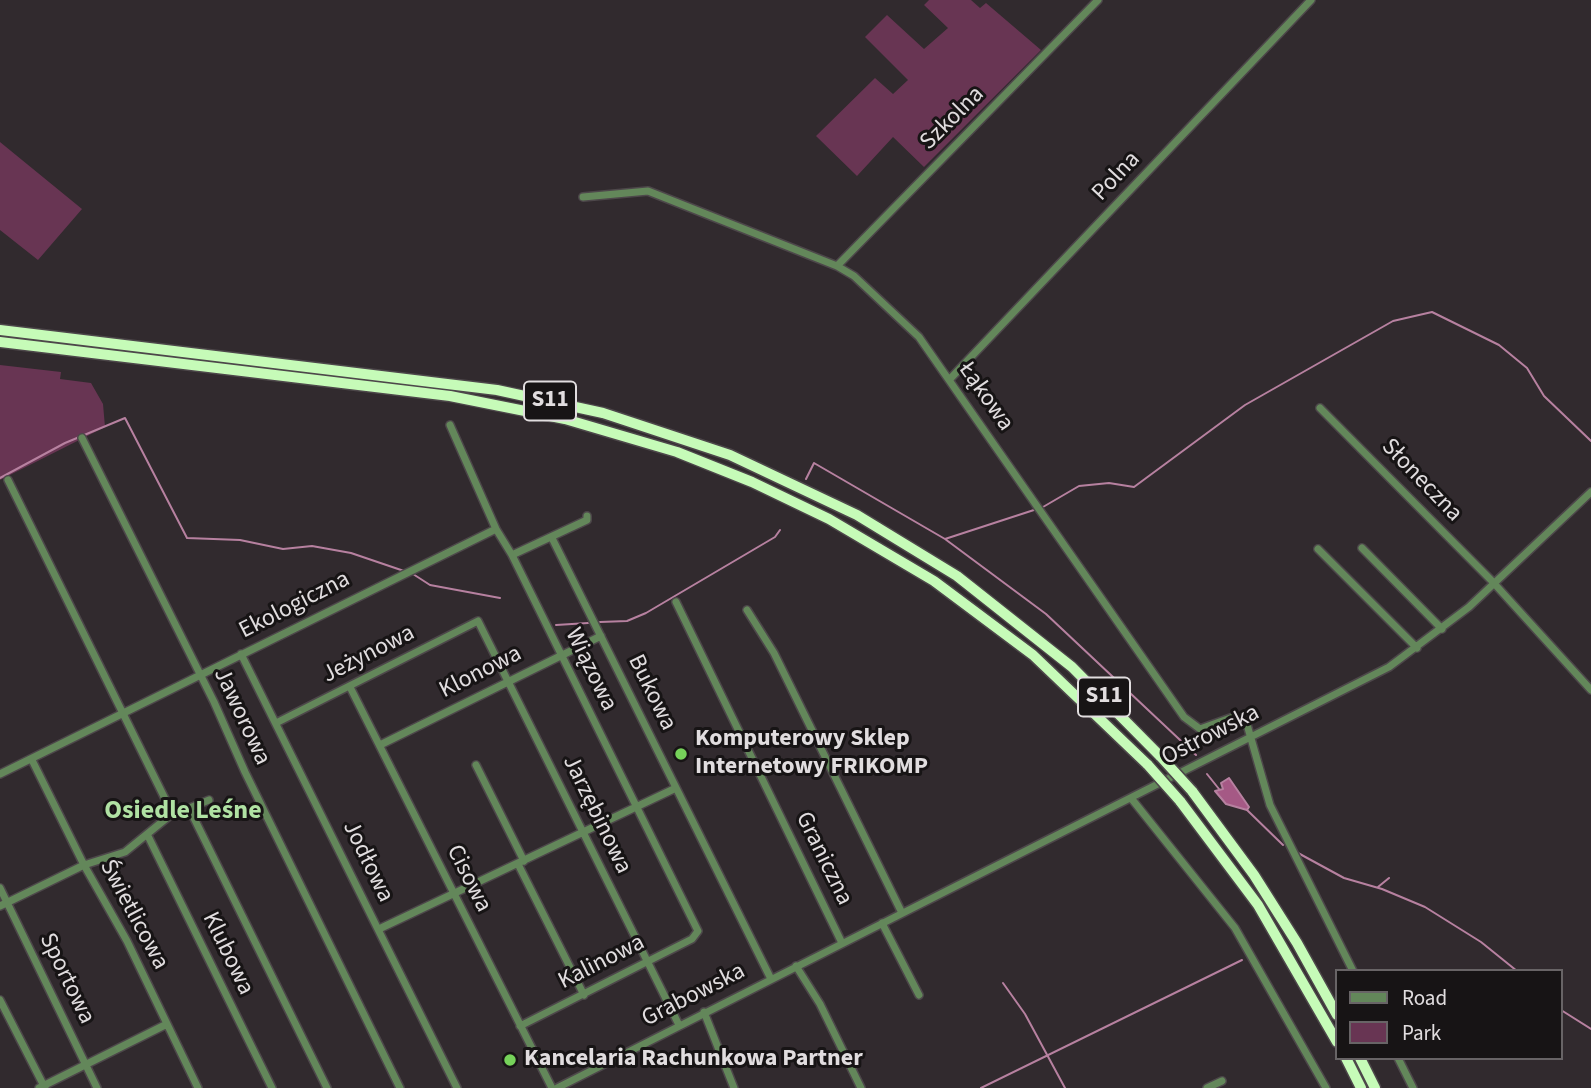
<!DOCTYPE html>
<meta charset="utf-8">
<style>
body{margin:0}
#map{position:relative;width:1591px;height:1088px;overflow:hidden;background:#312a2e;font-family:"Source Sans 3",sans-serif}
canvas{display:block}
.legend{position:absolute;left:1335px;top:969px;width:228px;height:91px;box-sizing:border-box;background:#171415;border:2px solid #686466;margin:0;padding:9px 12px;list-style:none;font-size:21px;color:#e1dddf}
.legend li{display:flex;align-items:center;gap:14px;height:35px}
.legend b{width:35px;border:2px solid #686466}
</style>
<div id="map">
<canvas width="1591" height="1088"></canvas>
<ul class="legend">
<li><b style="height:9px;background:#63875a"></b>Road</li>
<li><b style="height:19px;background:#683553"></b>Park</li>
</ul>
</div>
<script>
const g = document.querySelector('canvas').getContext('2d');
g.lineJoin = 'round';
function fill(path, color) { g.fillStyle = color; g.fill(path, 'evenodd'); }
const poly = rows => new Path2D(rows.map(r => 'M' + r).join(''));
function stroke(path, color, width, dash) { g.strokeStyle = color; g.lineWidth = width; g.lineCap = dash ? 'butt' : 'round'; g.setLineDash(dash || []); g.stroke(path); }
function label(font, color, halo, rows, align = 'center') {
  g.font = font + ' "Source Sans 3",sans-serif'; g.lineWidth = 6; g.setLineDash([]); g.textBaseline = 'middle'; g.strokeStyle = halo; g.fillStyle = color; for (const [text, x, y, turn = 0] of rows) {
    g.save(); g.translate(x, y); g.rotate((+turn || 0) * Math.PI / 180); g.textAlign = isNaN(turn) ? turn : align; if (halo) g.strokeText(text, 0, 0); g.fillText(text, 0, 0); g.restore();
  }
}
fill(poly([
 [929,0,971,0,980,8,986,3,1041,50,924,167,893,137,857,176,816,136,875,78,893,94,908,80,865,37,887,15,924,49,948,28,924,5],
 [0,142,82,209,38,260,0,230],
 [0,365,61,372,60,379,91,383,103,404,105,427,0,480]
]), '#683553');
const water = poly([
 [1229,778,1249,807,1247,810,1226,804,1215,791,1223,789,1221,783,1229,778]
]);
fill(water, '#a55985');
stroke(water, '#b781a0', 2);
stroke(poly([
 [0,478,65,443,125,418,187,538,240,540,283,549,312,546,351,553,404,571],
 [806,479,814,463,945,539,1046,614,1196,755],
 [1043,507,1079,486,1109,483,1134,487,1245,405,1393,321,1432,312,1499,345,1527,368,1544,396,1591,441],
 [945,539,1037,509],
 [413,574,430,585,500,598],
 [600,622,627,621,646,613,775,537,780,530],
 [556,625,588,623],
 [1207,774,1219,789],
 [1247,810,1283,845],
 [1298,853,1344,878,1382,889,1425,907,1481,942,1517,971],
 [1378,887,1389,878],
 [1003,983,1025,1014,1065,1088],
 [1561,1010,1591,1029],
 [981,1088,1242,960]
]), '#b781a0', 2);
const minor = poly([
 [583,197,648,191,837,266,854,276,919,337,1184,717,1200,729,1236,716,1246,721,1270,805,1353,971],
 [837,266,1098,0],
 [950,379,1311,0],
 [1320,408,1491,580,1591,690],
 [450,425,496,529,512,555,698,931,692,939,520,1026],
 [82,438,214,702,245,772,400,1088],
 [8,480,173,815],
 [552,538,771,979],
 [1362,548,1442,629],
 [1318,549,1417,648],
 [512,555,587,520,587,516],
 [676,602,842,943],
 [747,610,774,653,902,913],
 [241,654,457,1088],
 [350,687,552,1088],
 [276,723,478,621,679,1025],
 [380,745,601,636],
 [32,760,84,865,127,941,198,1088],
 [476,765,524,861],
 [0,774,496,529],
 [1131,798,1235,928,1326,1088],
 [189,808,327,1088],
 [148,836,272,1088],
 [518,864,584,995],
 [0,888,97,1088],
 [0,906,84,865,125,852,168,817,209,800],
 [882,923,919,995],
 [379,929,676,788],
 [796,966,820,1004,861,1088],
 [0,1000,45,1088],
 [704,1012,734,1088],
 [1398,1058,1413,1088],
 [39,1088,167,1024],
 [557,1088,1389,667,1469,607,1591,492],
 [1207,1088,1222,1081]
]);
const highway = poly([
 [0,330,497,390,603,413,730,455,857,515,957,576,1072,667,1161,757],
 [0,342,450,396,565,419,677,452,752,482,829,519,934,581,1033,655,1148,765],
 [1192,791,1254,875,1297,943,1337,1015],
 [1180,801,1258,905,1337,1042],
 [1346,1058,1361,1088],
 [1360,1058,1375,1088]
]);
stroke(minor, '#4d474a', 10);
stroke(highway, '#4d474a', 13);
stroke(minor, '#63875a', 7);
stroke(highway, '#c6fbb8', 10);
const highwayBridge = poly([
 [1161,757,1192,791],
 [1148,765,1180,801]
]);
stroke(highwayBridge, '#4d474a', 13, []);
stroke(highwayBridge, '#c6fbb8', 10);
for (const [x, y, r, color] of [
 [681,754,7,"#76d25a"],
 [510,1060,7,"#76d25a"]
]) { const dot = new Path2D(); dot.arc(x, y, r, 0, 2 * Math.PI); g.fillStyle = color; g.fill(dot); stroke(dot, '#171415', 2.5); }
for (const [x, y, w] of [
 [550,401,52],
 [1104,697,52]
]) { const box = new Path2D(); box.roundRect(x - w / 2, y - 19.5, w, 39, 5); g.fillStyle = '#171415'; g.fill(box); stroke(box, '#e1dddf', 2); }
label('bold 23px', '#e1dddf', null, [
 ["S11",550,401],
 ["S11",1104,697]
]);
label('24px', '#e1dddf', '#171415', [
 ["Szkolna",953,119,-45],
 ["Polna",1117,177,-47],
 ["Łąkowa",985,397,55],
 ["Słoneczna",1421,481,46],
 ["Ekologiczna",295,606,-27],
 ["Jeżynowa",369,655,-27],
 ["Wiązowa",590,670,64],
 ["Klonowa",481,673,-27],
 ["Bukowa",651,693,64],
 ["Jaworowa",241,717,65],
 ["Ostrowska",1211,736,-27],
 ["Jarzębinowa",596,815,64],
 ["Graniczna",823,859,64],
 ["Jodłowa",367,862,64],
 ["Cisowa",468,879,63],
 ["Świetlicowa",133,915,62],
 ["Klubowa",227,954,64],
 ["Kalinowa",602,963,-27],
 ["Sportowa",66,979,64],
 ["Grabowska",694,996,-27]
]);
label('bold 24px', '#e1dddf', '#171415', [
 ["Komputerowy Sklep",695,740],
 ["Internetowy FRIKOMP",695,768],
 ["Kancelaria Rachunkowa Partner",524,1060]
], 'left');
label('bold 26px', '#b0e2a3', '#171415', [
 ["Osiedle Leśne",183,812]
]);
</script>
